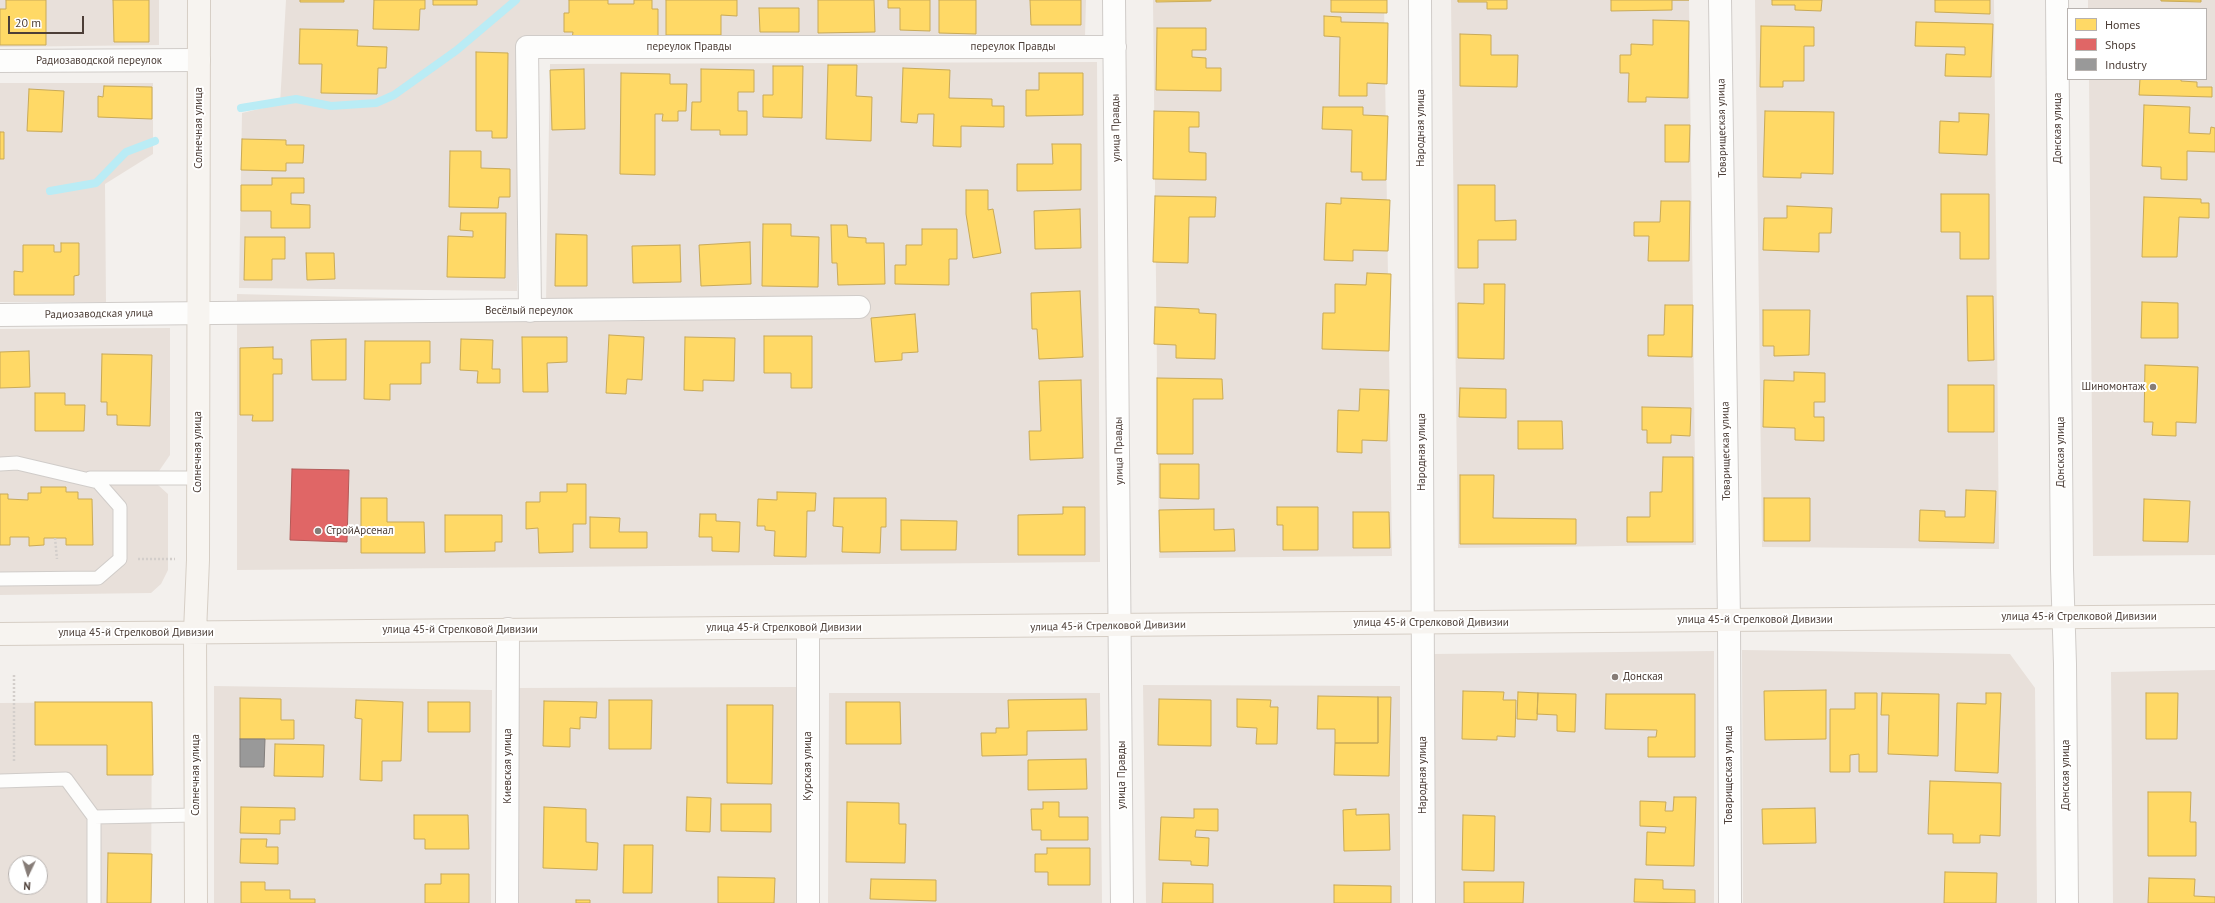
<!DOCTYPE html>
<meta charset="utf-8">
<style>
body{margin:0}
#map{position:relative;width:2215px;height:903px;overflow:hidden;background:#f3f0ed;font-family:"PT Sans",sans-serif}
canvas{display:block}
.legend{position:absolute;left:2067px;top:8px;width:140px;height:72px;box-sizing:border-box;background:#fff;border:1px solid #b7b2af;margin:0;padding:5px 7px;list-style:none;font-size:12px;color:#4c3e37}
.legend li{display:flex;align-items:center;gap:8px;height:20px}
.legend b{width:20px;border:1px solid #b7b2af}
.north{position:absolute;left:8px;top:855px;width:40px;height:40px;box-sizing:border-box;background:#fff;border:1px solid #b7b2af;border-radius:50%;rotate:184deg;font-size:11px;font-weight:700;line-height:16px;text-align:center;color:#4c3e37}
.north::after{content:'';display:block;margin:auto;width:14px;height:18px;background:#867c77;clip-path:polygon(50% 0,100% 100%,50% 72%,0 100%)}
.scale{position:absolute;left:8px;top:16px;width:76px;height:18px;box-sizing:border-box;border:2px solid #4c3e37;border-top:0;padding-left:5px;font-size:12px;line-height:14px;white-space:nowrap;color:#4c3e37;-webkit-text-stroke:3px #fff;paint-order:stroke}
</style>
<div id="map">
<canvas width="2215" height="903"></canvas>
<ul class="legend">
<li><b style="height:11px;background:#ffd966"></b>Homes</li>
<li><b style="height:11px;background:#e06666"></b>Shops</li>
<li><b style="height:11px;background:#999"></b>Industry</li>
</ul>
<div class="north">N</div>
<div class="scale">20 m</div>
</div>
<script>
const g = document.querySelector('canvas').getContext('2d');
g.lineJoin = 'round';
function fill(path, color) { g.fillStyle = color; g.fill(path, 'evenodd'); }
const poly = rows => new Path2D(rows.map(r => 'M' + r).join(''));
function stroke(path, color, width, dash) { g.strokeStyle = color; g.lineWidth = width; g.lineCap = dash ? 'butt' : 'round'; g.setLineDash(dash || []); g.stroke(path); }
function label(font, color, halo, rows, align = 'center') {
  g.font = font + ' "PT Sans",sans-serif'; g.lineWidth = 4; g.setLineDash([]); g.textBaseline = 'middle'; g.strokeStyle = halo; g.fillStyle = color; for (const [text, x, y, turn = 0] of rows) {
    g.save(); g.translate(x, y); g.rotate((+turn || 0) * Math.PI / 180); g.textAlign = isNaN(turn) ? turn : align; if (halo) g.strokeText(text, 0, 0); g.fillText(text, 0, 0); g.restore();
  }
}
fill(poly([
 [0,0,159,0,159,45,0,47],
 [286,0,1086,0,1085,37,518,40,517,291,239,288,242,113,280,104],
 [1153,0,1384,0,1392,556,1159,558],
 [1451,0,1689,0,1696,545,1458,548],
 [1755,0,1994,0,1999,549,1762,547],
 [2088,0,2215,0,2215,555,2093,556,2089,79,2206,79,2206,9,2088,9],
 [1097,62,1100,562,237,570,237,294,546,302,550,64],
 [0,83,153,83,153,154,105,184,106,302,0,302],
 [170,328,170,455,159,471,158,485,168,494,168,570,161,584,151,593,0,595,0,329],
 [1742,650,2010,654,2035,688,2037,903,1743,903],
 [1714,651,1714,903,1434,903,1433,654],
 [2215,670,2215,903,2113,903,2111,672],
 [1143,685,1400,686,1400,903,1146,903],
 [214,686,492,690,491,903,214,903],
 [797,687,796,903,518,903,517,688],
 [829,693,1100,693,1102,903,828,903],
 [152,702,151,903,0,903,0,703],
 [16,863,40,863,40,887,16,887]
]), '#e8e0da');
const homes = poly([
 [6,0,46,0,46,45,0,45,0,9,6,9,6,0],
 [113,0,149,0,149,42,114,42,113,0],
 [300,0,344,0,344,2,300,2,300,0],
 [374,0,425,0,425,9,420,9,419,30,373,29,374,0],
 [433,0,477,0,477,5,433,5,433,0],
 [569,0,608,0,608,4,634,4,634,0,652,0,652,9,658,9,658,38,572,39,573,32,564,32,564,13,569,13,569,0],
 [666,0,737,0,737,16,721,15,721,35,666,35,666,0],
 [818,0,874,0,875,32,818,33,818,0],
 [888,0,930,0,930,31,900,30,900,8,888,8,888,0],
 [939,0,976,0,976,34,939,33,939,0],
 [1030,0,1081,0,1081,25,1031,25,1030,0],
 [1156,0,1211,0,1211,1,1156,2,1156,0],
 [1331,0,1387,0,1387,13,1331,12,1331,0],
 [1458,0,1507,0,1507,9,1487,9,1487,2,1458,2,1458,0],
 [1611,0,1689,0,1672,0,1672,10,1611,11,1611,0],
 [1772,0,1822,0,1821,11,1795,10,1795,5,1772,5,1772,0],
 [1935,0,1990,0,1990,14,1935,12,1935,0],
 [2161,0,2201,0,2201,2,2161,1,2161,0],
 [759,8,799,8,799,32,760,32,759,8],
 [1324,16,1341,17,1341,22,1388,23,1387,84,1367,83,1367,96,1339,96,1340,37,1324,36,1324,16],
 [1653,20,1689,21,1688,98,1646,97,1646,102,1628,102,1629,73,1620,73,1620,55,1631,55,1631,44,1653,45,1653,20],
 [1916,22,1993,24,1991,77,1945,76,1946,54,1965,55,1965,47,1915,46,1916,22],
 [1761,26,1814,27,1814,46,1804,46,1804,81,1783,81,1783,87,1760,87,1761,26],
 [1157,28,1206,28,1206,50,1192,50,1192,57,1206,58,1206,68,1221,68,1221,91,1156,90,1157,28],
 [300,29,358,30,357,46,387,47,386,68,378,68,377,94,321,93,322,64,299,64,300,29],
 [1460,34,1491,35,1491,55,1518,55,1517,87,1460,86,1460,34],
 [476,52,508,53,507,138,492,138,492,131,476,131,476,52],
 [828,65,857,65,856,96,872,97,871,141,826,139,828,65],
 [773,66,803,66,802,118,763,117,763,95,773,95,773,66],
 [903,68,950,70,949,98,992,99,992,106,1004,106,1004,127,961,126,961,147,933,146,934,114,918,114,917,123,901,122,903,68],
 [584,69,585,129,552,130,550,70,584,69],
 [701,69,754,70,754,92,738,92,738,111,747,111,747,135,720,135,720,130,691,130,692,102,701,102,701,69],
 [621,73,670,74,670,84,687,84,686,111,678,111,678,121,662,121,663,114,655,114,655,175,620,174,621,73],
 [1039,73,1083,73,1083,115,1026,116,1026,90,1039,90,1039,73],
 [2140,79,2181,79,2181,81,2197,82,2197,87,2212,87,2212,97,2139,95,2140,79],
 [104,86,152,87,152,119,98,117,98,96,103,97,104,86],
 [29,89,64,91,62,132,27,131,29,89],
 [2144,105,2190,107,2189,133,2210,134,2211,127,2215,128,2215,152,2187,151,2187,180,2161,179,2161,167,2142,166,2144,105],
 [1323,107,1363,107,1363,115,1388,116,1386,180,1362,180,1362,172,1351,172,1352,130,1322,129,1323,107],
 [1154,111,1199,112,1199,127,1189,127,1189,152,1206,153,1206,180,1153,179,1154,111],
 [1765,111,1834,112,1833,174,1801,173,1801,178,1763,177,1765,111],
 [1959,113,1989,114,1987,155,1939,153,1940,121,1959,122,1959,113],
 [1665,125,1690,125,1689,162,1665,162,1665,125],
 [0,132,4,132,4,159,0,159,0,132],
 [242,139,286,140,286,145,304,145,303,163,286,163,286,171,241,170,242,139],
 [1052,144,1081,144,1081,190,1017,191,1017,164,1053,164,1052,144],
 [450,151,481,151,481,168,510,169,510,197,499,197,498,208,449,207,450,151],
 [272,178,304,178,304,193,291,193,291,204,310,205,310,228,271,228,271,211,241,211,241,185,272,185,272,178],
 [1458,185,1495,185,1495,221,1516,220,1516,240,1478,240,1478,268,1458,268,1458,185],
 [966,190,988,190,988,210,993,209,1001,253,973,258,966,214,966,190],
 [1941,194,1989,194,1989,259,1960,259,1960,232,1941,232,1941,194],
 [1155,196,1216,197,1215,217,1189,217,1188,263,1153,262,1155,196],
 [2144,197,2201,199,2201,203,2209,203,2209,218,2179,217,2177,257,2142,257,2144,197],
 [1341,198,1390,200,1388,251,1353,250,1353,261,1324,260,1326,203,1341,204,1341,198],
 [1661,201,1690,201,1689,261,1648,261,1649,236,1634,236,1634,222,1660,222,1661,201],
 [1787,206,1832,208,1831,233,1819,233,1819,252,1763,250,1764,218,1787,218,1787,206],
 [1080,209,1081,248,1035,249,1034,211,1080,209],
 [461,213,506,213,505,278,447,277,448,236,473,237,473,231,460,230,461,213],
 [763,224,791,224,791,236,819,237,818,287,762,286,763,224],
 [831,225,847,225,848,237,866,238,866,243,884,243,885,284,838,285,837,263,832,263,831,225],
 [922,229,957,229,957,259,949,259,949,285,895,284,895,265,906,265,906,245,922,245,922,229],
 [556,234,587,235,587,286,555,286,556,234],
 [245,237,285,237,285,259,272,259,272,280,244,280,245,237],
 [750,242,751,284,701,286,699,245,750,242],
 [61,243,79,243,79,275,74,276,74,295,14,295,14,271,23,272,23,245,54,245,54,252,61,252,61,243],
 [680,245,681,282,633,283,632,246,680,245],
 [306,253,334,253,335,279,307,280,306,253],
 [1367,273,1391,274,1389,351,1322,349,1323,313,1335,313,1335,284,1366,285,1367,273],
 [1484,284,1505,284,1504,359,1458,358,1458,303,1484,304,1484,284],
 [1080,291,1083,357,1039,359,1037,329,1032,329,1031,293,1080,291],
 [1967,296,1993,296,1994,360,1968,361,1967,296],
 [2142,302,2178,303,2178,338,2141,338,2142,302],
 [1665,305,1693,305,1692,357,1648,356,1648,335,1664,335,1665,305],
 [1155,307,1199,309,1199,313,1216,314,1215,359,1176,358,1176,345,1154,344,1155,307],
 [1763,310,1810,310,1809,355,1774,356,1774,346,1763,346,1763,310],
 [915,314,918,352,902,353,902,360,875,362,871,318,915,314],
 [609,335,644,337,642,380,627,379,626,394,606,393,609,335],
 [764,336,812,336,812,388,791,388,791,373,764,373,764,336],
 [522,337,567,337,567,362,547,363,548,392,523,392,522,337],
 [685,337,735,338,734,381,703,380,703,391,684,390,685,337],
 [346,339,346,380,312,380,311,340,346,339],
 [461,339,493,340,492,369,500,369,500,383,477,383,478,371,460,370,461,339],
 [365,341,430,341,430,363,421,363,421,384,390,384,390,400,364,399,365,341],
 [273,347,273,359,282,359,282,374,273,374,273,421,252,421,253,415,240,415,240,348,273,347],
 [29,351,30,387,0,388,0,352,29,351],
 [102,354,152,355,150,426,117,425,117,415,107,415,107,402,101,402,102,354],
 [2145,365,2198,367,2196,423,2176,422,2176,436,2152,435,2153,422,2144,422,2145,365],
 [1794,372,1825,373,1825,402,1814,402,1814,417,1824,417,1824,441,1795,440,1795,428,1763,427,1764,380,1794,381,1794,372],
 [1157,378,1222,379,1223,399,1193,399,1193,454,1157,454,1157,378],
 [1081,380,1083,458,1030,460,1029,431,1041,431,1039,381,1081,380],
 [1948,385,1994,385,1994,432,1948,432,1948,385],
 [1460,388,1506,389,1506,418,1459,417,1460,388],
 [1360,389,1389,390,1387,441,1362,440,1362,453,1337,452,1338,410,1359,411,1360,389],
 [35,393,65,393,65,405,85,405,84,431,35,431,35,393],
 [1642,407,1691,408,1690,436,1671,435,1671,443,1647,443,1647,430,1642,430,1642,407],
 [1518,421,1562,421,1563,449,1518,449,1518,421],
 [1663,457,1693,457,1693,542,1627,542,1627,517,1650,517,1650,492,1662,492,1663,457],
 [1160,464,1199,464,1199,499,1160,498,1160,464],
 [1460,475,1494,475,1493,518,1576,519,1576,544,1460,544,1460,475],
 [567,484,586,484,586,524,573,524,573,552,539,553,538,528,526,529,526,502,540,502,540,492,567,492,567,484],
 [41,487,66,487,66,492,78,492,78,499,92,499,93,545,66,545,66,538,44,538,44,545,29,546,29,537,10,537,10,545,0,545,0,494,8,494,8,499,28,500,28,493,41,493,41,487],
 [1966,490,1996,491,1994,543,1919,541,1920,510,1945,511,1945,517,1965,517,1966,490],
 [777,492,816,493,815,511,807,511,806,557,774,556,775,531,765,530,765,526,757,526,758,499,777,500,777,492],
 [361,498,387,498,387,522,424,522,425,553,361,553,361,498],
 [834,498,886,498,886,527,881,527,880,553,842,552,843,527,833,526,834,498],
 [1764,498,1810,498,1810,541,1764,541,1764,498],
 [2144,499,2190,501,2188,542,2143,541,2144,499],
 [1063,507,1085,507,1085,555,1018,555,1018,515,1063,514,1063,507],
 [1277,507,1318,507,1318,550,1283,550,1283,525,1277,525,1277,507],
 [1214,509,1214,530,1234,529,1235,551,1160,552,1159,510,1214,509],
 [1353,512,1389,512,1390,548,1353,548,1353,512],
 [700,514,716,514,716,521,740,522,739,552,712,551,712,537,699,537,700,514],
 [445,515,502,515,502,542,495,542,495,551,445,552,445,515],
 [590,517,620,518,619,532,647,532,647,548,590,548,590,517],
 [901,520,957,521,956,550,901,550,901,520],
 [1826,690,1826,739,1765,740,1764,691,1826,690],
 [1463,691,1504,692,1503,700,1516,700,1515,737,1497,736,1497,740,1462,739,1463,691],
 [1518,692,1538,693,1537,720,1517,719,1518,692],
 [1538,693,1576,694,1575,732,1557,731,1557,715,1537,714,1538,693],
 [1855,693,1877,693,1877,772,1859,772,1859,754,1850,755,1850,772,1830,772,1830,709,1855,709,1855,693],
 [1882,693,1939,694,1938,756,1888,754,1889,715,1881,715,1882,693],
 [1986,693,2001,693,1998,773,1955,771,1957,703,1986,704,1986,693],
 [2146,693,2178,693,2177,739,2146,739,2146,693],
 [1606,694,1695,694,1695,757,1648,757,1648,737,1656,737,1657,730,1605,729,1606,694],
 [1318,696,1378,697,1378,743,1335,743,1335,729,1317,729,1318,696],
 [1378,697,1391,697,1389,776,1334,775,1335,743,1378,743,1378,697],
 [240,698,281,699,281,720,294,720,294,739,240,739,240,698],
 [1086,699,1087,730,1027,731,1027,755,982,756,981,733,996,733,996,728,1009,728,1008,700,1086,699],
 [1159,699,1211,700,1211,746,1158,745,1159,699],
 [1237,699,1271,700,1270,707,1278,707,1277,744,1256,744,1257,728,1237,727,1237,699],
 [356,700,403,702,401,761,382,761,382,781,360,780,362,719,355,718,356,700],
 [609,700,652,700,651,749,609,749,609,700],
 [544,701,597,702,596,718,580,717,580,729,570,728,570,747,543,746,544,701],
 [35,702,152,702,153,775,107,775,107,745,35,745,35,702],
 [428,702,470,702,470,732,428,732,428,702],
 [846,702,900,702,901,744,846,744,846,702],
 [727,705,773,705,772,784,727,783,727,705],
 [275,744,324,745,323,777,274,776,275,744],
 [1086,759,1087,789,1028,790,1028,760,1086,759],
 [1930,781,2001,783,2000,836,1980,835,1980,843,1953,843,1953,834,1928,834,1930,781],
 [2148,792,2191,792,2190,822,2196,822,2196,856,2148,856,2148,792],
 [687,797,711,798,710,832,686,831,687,797],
 [1674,797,1696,797,1694,866,1646,865,1647,832,1665,833,1666,827,1640,826,1640,801,1666,802,1665,811,1673,811,1674,797],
 [847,802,899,803,899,824,906,824,905,863,846,862,847,802],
 [1043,802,1059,802,1059,817,1088,817,1088,840,1041,840,1041,830,1032,830,1031,809,1043,809,1043,802],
 [721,804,771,804,771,832,721,831,721,804],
 [241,807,295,808,295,820,280,820,280,834,240,833,241,807],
 [544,807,586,809,586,842,598,843,597,870,543,868,544,807],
 [1815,808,1816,843,1763,844,1762,809,1815,808],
 [1194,809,1218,809,1218,831,1196,830,1195,837,1209,838,1208,866,1191,865,1191,861,1159,860,1161,817,1194,818,1194,809],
 [1356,809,1356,815,1389,814,1390,850,1344,851,1343,810,1356,809],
 [414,815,468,815,469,849,425,849,425,839,414,839,414,815],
 [1463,815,1495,816,1494,871,1462,870,1463,815],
 [241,839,267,839,266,847,278,847,278,864,240,863,241,839],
 [624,845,653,845,652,893,623,893,624,845],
 [1047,848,1090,848,1090,885,1048,885,1048,872,1035,872,1035,854,1047,854,1047,848],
 [108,853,152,854,151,903,107,903,108,853],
 [1945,872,1997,873,1996,903,1944,903,1945,872],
 [441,874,469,874,469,903,425,903,425,884,441,884,441,874],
 [718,877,775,878,774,903,718,903,718,877],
 [2149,878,2195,879,2194,896,2215,897,2215,903,2148,903,2149,878],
 [871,879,936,880,936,901,870,899,871,879],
 [1635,879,1663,880,1663,889,1695,890,1695,903,1634,902,1635,879],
 [241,882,265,882,265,890,290,890,290,899,315,899,315,903,241,903,241,882],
 [1464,882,1524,882,1523,903,1464,903,1464,882],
 [1163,883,1213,884,1213,903,1162,903,1163,883],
 [1334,885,1391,886,1391,903,1334,903,1334,885],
 [576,900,590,900,590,903,576,903,576,900]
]);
fill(homes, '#ffd966');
stroke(homes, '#c9aa58', 1);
const shops = poly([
 [292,469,349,470,347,542,290,540,292,469]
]);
fill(shops, '#e06666');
stroke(shops, '#b45a58', 1);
const industry = poly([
 [240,739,265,739,264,767,240,767,240,739]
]);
fill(industry, '#999');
stroke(industry, '#827e7c', 1);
stroke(poly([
 [241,108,296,99,331,106,376,103,394,95,457,50,516,0],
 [50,191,96,183,126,152,155,141]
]), '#baecf5', 8);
const service = poly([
 [0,464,17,463,98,482,120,507,120,559,98,578,0,579],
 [90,478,198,478],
 [0,781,66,779,94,817,94,903],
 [94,817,196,815]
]);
const minor = poly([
 [1114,0,1122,903],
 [1420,0,1424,903],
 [1720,0,1729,620,1730,903],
 [0,61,199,60],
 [530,311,527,47,1115,47],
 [0,315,859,307],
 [507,903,508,629],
 [808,903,808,628]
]);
const tertiary = poly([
 [2057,0,2062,569,2065,664,2067,903]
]);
const secondary = poly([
 [0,634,2215,616],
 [196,903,195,632,198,560,199,0]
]);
stroke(service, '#d0ccc9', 15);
stroke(minor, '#d0ccc9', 24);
stroke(tertiary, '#d0ccc9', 24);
stroke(secondary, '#d6cec5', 24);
stroke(poly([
 [55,538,57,559],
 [138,559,175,559],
 [14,675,14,762]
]), '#d3cecb', 2.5, [2, 2]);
stroke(service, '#fdfdfc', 13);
stroke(minor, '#fdfdfc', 22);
stroke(tertiary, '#fdfdfc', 22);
stroke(secondary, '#f7f4f0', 22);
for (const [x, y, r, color] of [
 [2153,387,4,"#867c77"],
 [318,531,4,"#867c77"],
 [1615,677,4,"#867c77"]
]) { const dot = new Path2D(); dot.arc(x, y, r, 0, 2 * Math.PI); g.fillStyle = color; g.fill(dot); stroke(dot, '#fff', 1.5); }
label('11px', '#4c3e37', '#fff', [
 ["переулок Правды",689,47],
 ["переулок Правды",1013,47],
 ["Радиозаводской переулок",99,61],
 ["Солнечная улица",199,128,-90],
 ["улица Правды",1116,128,-91],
 ["Народная улица",1421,128,-90],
 ["Товарищеская улица",1722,128,-91],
 ["Донская улица",2058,128,-90],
 ["Весёлый переулок",529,311],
 ["Радиозаводская улица",99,314,-1],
 ["улица Правды",1119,451,-91],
 ["Товарищеская улица",1726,451,-91],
 ["Солнечная улица",198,452,-90],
 ["Народная улица",1422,452,-90],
 ["Донская улица",2061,452,-90],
 ["улица 45-й Стрелковой Дивизии",2079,617],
 ["улица 45-й Стрелковой Дивизии",1755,620],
 ["улица 45-й Стрелковой Дивизии",1431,623],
 ["улица 45-й Стрелковой Дивизии",1108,626,-1],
 ["улица 45-й Стрелковой Дивизии",784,628],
 ["улица 45-й Стрелковой Дивизии",460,630],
 ["улица 45-й Стрелковой Дивизии",136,633],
 ["Киевская улица",508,766,-90],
 ["Курская улица",808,766,-90],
 ["Солнечная улица",196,775,-90],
 ["улица Правды",1122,775,-90],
 ["Народная улица",1423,775,-90],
 ["Товарищеская улица",1729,775,-90],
 ["Донская улица",2066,775,-90]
]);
label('11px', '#4c3e37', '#fff', [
 ["Шиномонтаж",2145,387,"right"],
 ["СтройАрсенал",326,531],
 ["Донская",1623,677]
], 'left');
</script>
